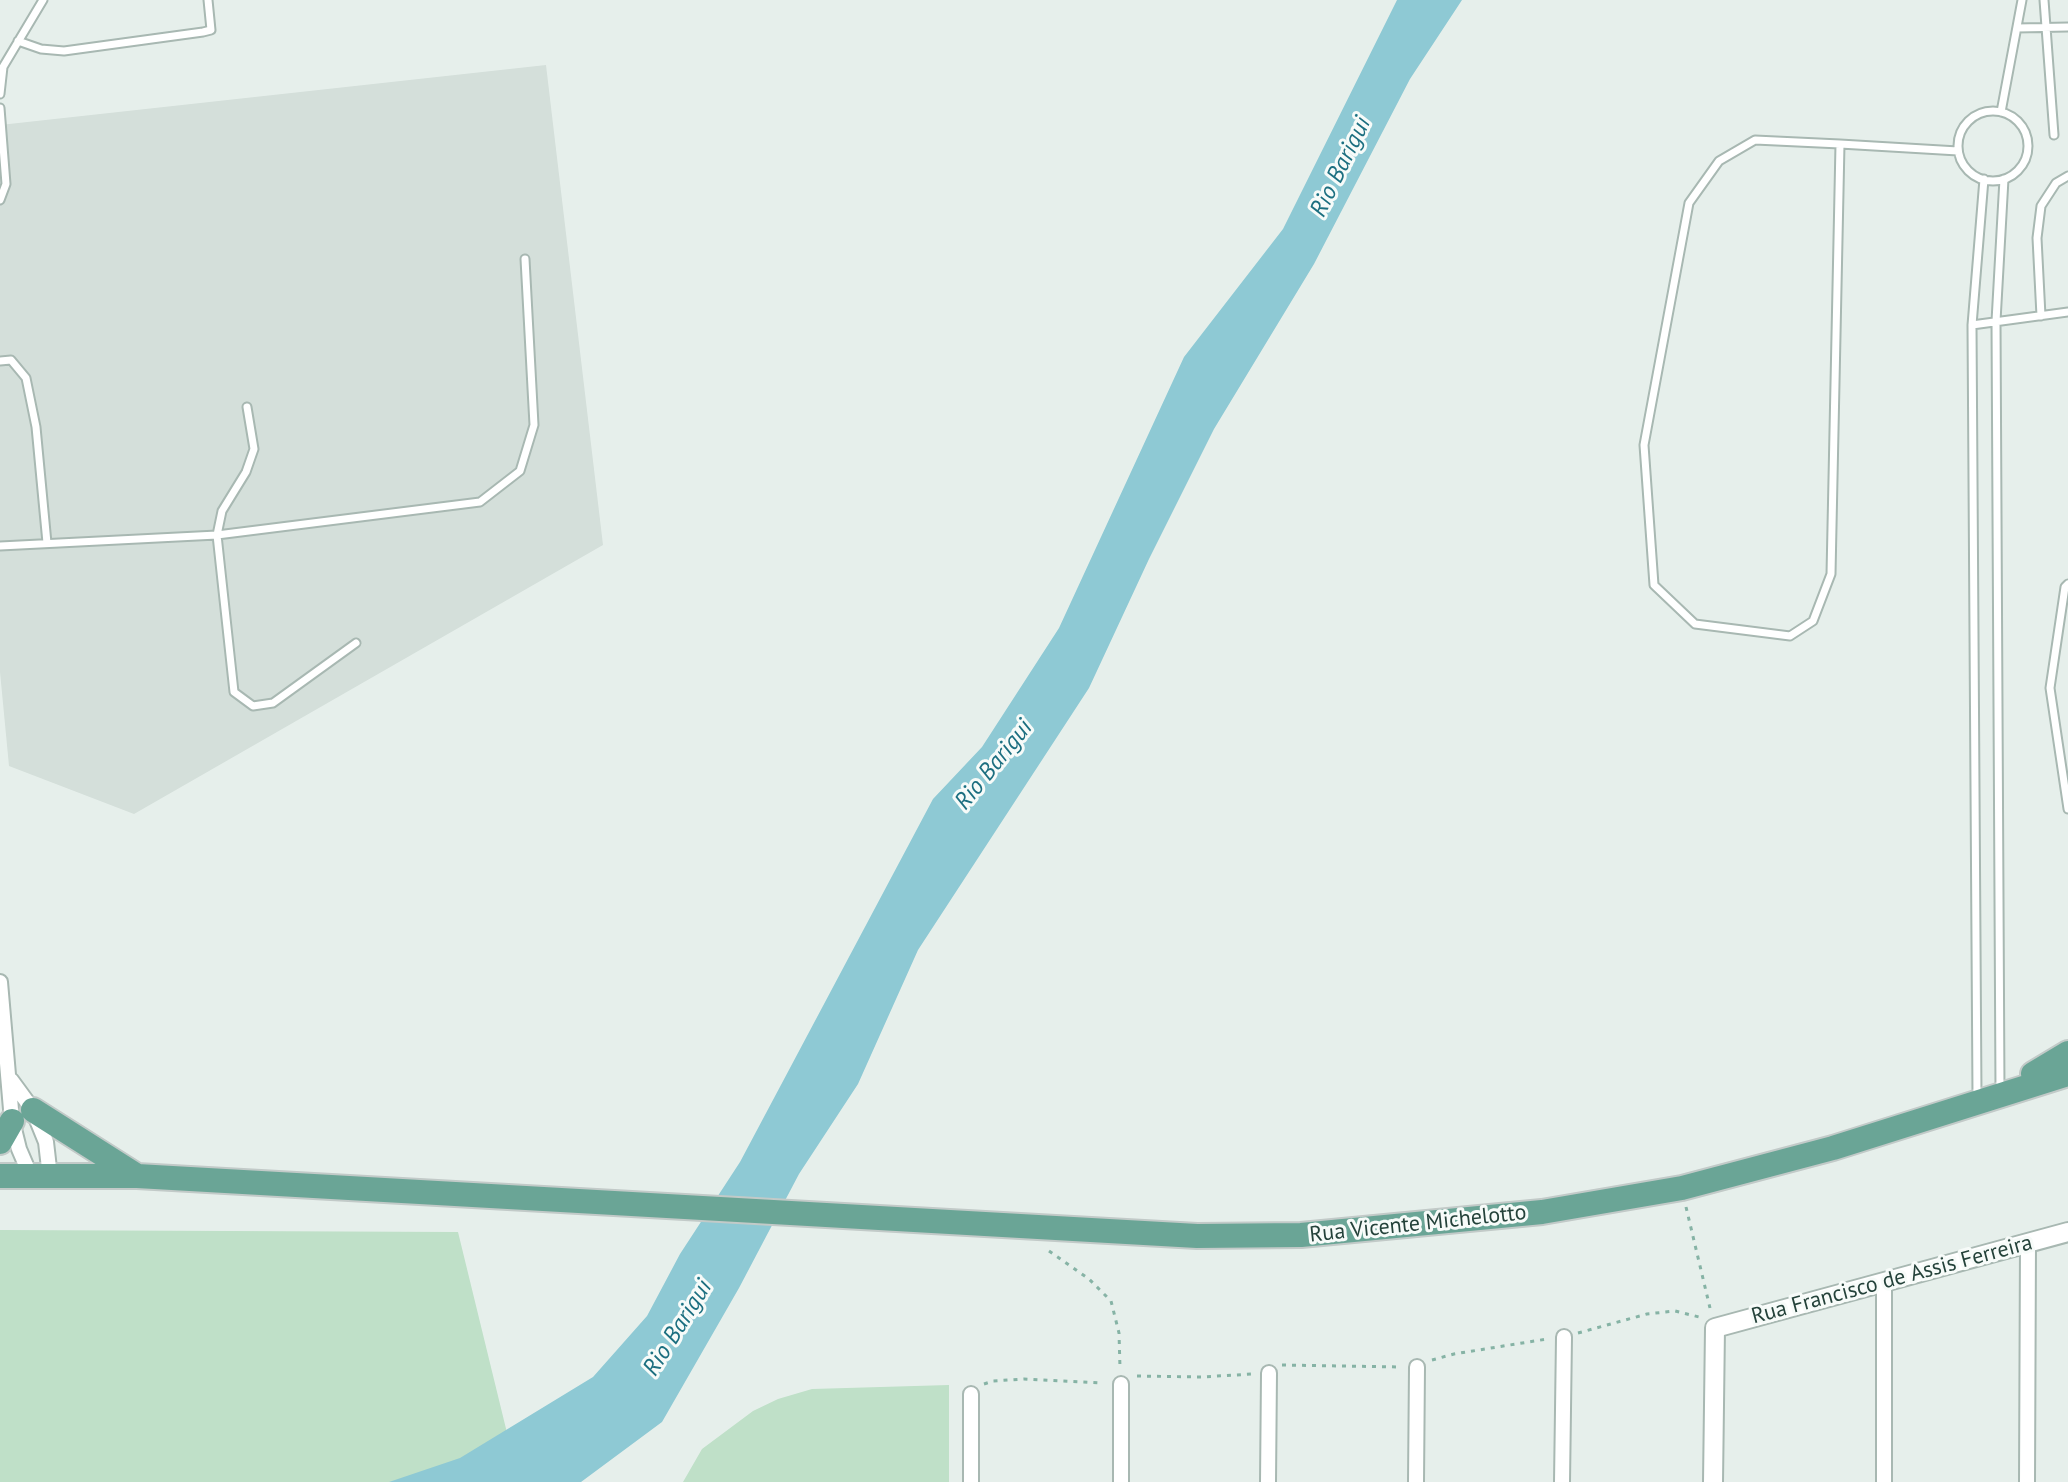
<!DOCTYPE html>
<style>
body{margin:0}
canvas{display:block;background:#e6efeb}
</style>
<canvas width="2068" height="1482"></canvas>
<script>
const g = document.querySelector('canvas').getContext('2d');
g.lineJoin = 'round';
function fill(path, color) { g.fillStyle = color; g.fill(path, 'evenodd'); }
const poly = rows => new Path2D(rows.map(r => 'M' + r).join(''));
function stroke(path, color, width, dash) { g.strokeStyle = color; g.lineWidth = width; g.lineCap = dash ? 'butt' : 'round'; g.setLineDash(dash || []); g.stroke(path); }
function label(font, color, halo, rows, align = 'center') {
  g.font = font + ' "PT Sans",sans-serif'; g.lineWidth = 6; g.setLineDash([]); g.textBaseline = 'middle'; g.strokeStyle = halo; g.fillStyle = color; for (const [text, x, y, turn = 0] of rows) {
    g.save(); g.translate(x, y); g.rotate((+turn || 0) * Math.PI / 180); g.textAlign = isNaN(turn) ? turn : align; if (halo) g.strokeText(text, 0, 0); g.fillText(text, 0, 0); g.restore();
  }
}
fill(poly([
 [546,65,603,545,134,814,9,766,0,672,0,125]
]), '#d4dfda');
fill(poly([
 [0,1230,458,1232,519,1482,0,1482],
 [949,1385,949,1482,683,1482,702,1449,753,1411,778,1399,812,1389]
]), '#bfe0c8');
fill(poly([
 [1397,0,1462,0,1410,79,1314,264,1214,429,1149,559,1089,688,918,950,858,1084,799,1174,739,1288,662,1422,581,1482,389,1482,460,1458,593,1377,647,1316,680,1254,740,1162,933,799,982,747,1059,628,1184,357,1283,229]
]), '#8ec9d4');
const service = poly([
 [2044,0,2054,135],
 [2017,28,2068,27],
 [18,41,41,49,64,51,203,32,211,30,208,0],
 [0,94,3,67,43,0],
 [0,108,6,184,0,200],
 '1958 146a35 35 0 1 1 70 0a35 35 0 1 1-70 0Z',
 [2001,112,2022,0],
 [1840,144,1831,574,1813,621,1790,636,1695,624,1654,585,1644,445,1689,203,1719,161,1755,140,1840,144,1958,151],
 [2041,316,2037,238,2041,206,2056,183,2068,176],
 [1972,325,2068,312],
 [0,361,11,360,26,378,36,427,47,543],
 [247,407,254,449,246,472,222,511,217,535,234,692,253,706,273,703,356,643],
 [0,546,217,535,480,502,520,471,534,425,525,259],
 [2068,584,2065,587,2050,688,2068,809],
 [2000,1091,1996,321,2004,179],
 [1977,1096,1972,325,1984,179]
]);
const minor = poly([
 [0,982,12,1121,19,1149,31,1177],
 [11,1080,33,1110,46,1142,50,1177],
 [971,1482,971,1394],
 [1121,1482,1121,1384],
 [1268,1482,1269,1373],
 [1416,1482,1417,1367],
 [1562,1482,1564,1337],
 [1884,1482,1884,1282],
 [2027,1482,2028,1243]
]);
const tertiary = poly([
 [1713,1482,1715,1328,2068,1232]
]);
const primary = poly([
 [2033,1074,2068,1053],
 [33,1110,137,1176],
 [0,1142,12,1121],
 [0,1176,137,1176,1197,1236,1301,1235,1542,1212,1682,1188,1833,1148,2068,1074]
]);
stroke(service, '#a8b8b2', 11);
stroke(minor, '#a8b8b2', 18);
stroke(tertiary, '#a8b8b2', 22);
stroke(primary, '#c2cac8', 28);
stroke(poly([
 [1686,1207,1710,1308],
 [1049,1251,1089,1279,1111,1301,1119,1333,1120,1368],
 [1578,1333,1647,1314,1675,1311,1699,1317],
 [1432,1360,1454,1354,1547,1339],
 [1282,1365,1402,1367],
 [1137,1376,1201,1377,1253,1374],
 [984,1384,993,1381,1024,1379,1103,1383]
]), '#86b3a5', 3, [4, 6]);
stroke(service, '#fff', 7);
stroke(minor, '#fff', 14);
stroke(tertiary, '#fff', 18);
stroke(primary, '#6aa596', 24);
label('22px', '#24423a', '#f7fbf9', [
 ["Rua Vicente Michelotto",1418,1224,-6],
 ["Rua Francisco de Assis Ferreira",1892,1280,-15]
]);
label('italic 24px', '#1c6f80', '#f7fbf9', [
 ["Rio Barigui",1341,167,-64],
 ["Rio Barigui",994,765,-51],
 ["Rio Barigui",678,1328,-58]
]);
</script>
